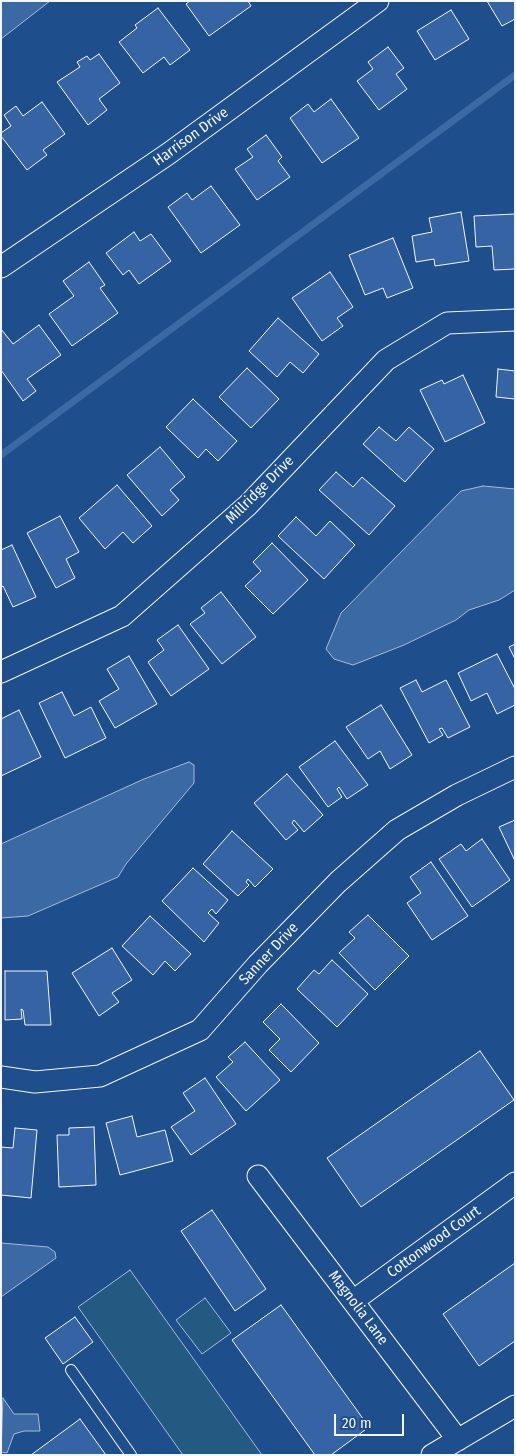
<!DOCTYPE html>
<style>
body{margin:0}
#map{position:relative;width:516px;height:1456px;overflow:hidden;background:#1f4e8c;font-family:"Fira Sans Condensed",sans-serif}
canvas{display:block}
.frame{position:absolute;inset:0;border:2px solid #f2f6ff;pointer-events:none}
.scale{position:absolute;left:334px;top:1414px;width:70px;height:22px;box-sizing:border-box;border:2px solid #f2f6ff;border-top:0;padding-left:6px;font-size:15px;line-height:18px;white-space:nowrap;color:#f2f6ff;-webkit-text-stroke:4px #1f4e8c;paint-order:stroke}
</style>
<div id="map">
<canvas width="516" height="1456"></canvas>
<div class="frame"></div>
<div class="scale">20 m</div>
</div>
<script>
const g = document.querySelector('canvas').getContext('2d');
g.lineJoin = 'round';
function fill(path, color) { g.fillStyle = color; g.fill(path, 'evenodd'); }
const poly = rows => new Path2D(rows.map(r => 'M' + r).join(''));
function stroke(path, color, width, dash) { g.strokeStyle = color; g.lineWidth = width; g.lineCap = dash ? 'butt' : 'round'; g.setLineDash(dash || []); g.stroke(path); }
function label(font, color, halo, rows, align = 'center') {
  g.font = font + ' "Fira Sans Condensed",sans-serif'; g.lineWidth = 4; g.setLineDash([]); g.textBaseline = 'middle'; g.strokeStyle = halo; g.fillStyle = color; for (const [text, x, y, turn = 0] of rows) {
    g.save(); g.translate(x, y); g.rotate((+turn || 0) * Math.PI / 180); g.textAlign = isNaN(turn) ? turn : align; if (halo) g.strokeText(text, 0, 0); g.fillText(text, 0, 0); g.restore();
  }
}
const green = poly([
 [130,1270,200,1368,262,1455,183,1455,78,1307,130,1270],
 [205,1298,231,1333,202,1354,176,1320,205,1298]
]);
fill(green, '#245a82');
stroke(green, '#a8bbd7', 1);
const water = poly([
 [1,1,50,1,1,39,1,1],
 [483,486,515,489,515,590,499,600,469,610,456,620,404,645,353,665,334,659,326,649,341,613,461,491,483,486],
 [189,762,194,765,194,783,126,864,118,877,28,916,1,918,1,844,144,779,189,762],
 [1,1243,48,1247,55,1252,56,1258,1,1297,1,1243],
 [3,1398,14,1414,38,1414,40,1431,24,1431,14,1434,7,1453,1,1452,3,1398]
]);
fill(water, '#3b69a3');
stroke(water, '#a8bbd7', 1);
stroke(poly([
 [1,455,515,75]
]), '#3b69a3', 7);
const building = poly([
 [190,1,248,1,251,6,209,36,186,4,190,1],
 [487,1,515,1,515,19,502,26,487,1],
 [158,8,190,50,170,65,164,57,143,73,119,42,137,28,135,25,158,8],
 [451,10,469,39,435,60,417,31,451,10],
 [388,47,404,68,396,74,407,89,379,110,357,81,373,69,368,62,388,47],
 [99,54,120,83,99,99,107,110,88,125,57,82,80,67,77,62,87,56,90,60,99,54],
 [331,99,359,138,322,163,290,118,308,104,314,112,331,99],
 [42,102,65,134,43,150,47,155,27,170,1,136,1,133,11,126,4,115,16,106,23,116,42,102],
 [266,135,282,157,278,161,290,177,257,200,235,169,253,157,247,149,266,135],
 [211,186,240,225,201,253,168,207,187,193,192,200,211,186],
 [461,212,469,261,435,266,434,259,416,262,412,236,432,232,429,218,461,212],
 [515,214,515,269,494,270,492,246,476,247,474,216,515,214],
 [134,232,140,241,151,234,171,261,139,284,129,270,123,275,106,253,134,232],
 [393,238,413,288,387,298,383,288,365,295,349,255,393,238],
 [89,262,105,285,100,288,118,313,72,346,49,314,74,296,63,281,89,262],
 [330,272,353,307,337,318,343,326,322,341,292,298,330,272],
 [278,318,319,354,303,373,290,362,277,377,249,351,278,318],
 [39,325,61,355,27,379,36,391,23,401,1,370,1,329,13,344,39,325],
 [247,368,279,399,251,428,219,397,247,368],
 [498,369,515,371,515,399,496,397,498,369],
 [463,375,485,423,445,442,420,390,442,380,444,384,463,375],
 [193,399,237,441,218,461,206,449,198,458,166,427,193,399],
 [379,427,396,441,409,427,434,449,405,482,363,444,379,427],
 [160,447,185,477,170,490,179,500,162,516,127,475,160,447],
 [336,472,353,487,362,477,395,506,369,535,319,490,336,472],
 [117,485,152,526,133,543,123,532,105,549,79,518,117,485],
 [60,516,79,552,66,559,75,578,56,588,27,533,60,516],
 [296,517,316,536,330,521,355,545,324,579,278,536,296,517],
 [272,543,308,580,273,614,245,586,261,571,253,562,272,543],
 [12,545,36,597,13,607,3,586,1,587,1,550,12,545],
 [221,592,256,637,222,664,190,624,205,613,201,608,221,592],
 [178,625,209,669,171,696,148,662,164,650,157,640,178,625],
 [515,644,515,659,509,647,515,644],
 [497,654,515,689,515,705,497,714,487,693,471,701,458,673,497,654],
 [129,656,157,704,115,728,99,701,119,689,107,669,129,656],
 [416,680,422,692,446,680,470,727,448,738,442,728,439,729,443,735,429,743,400,688,416,680],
 [62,692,74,716,91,707,106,738,65,758,39,703,62,692],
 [381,705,412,755,390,769,380,751,368,759,346,727,381,705],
 [19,710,41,757,1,776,1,719,19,710],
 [335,741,368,785,347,799,339,787,337,789,342,797,328,807,299,767,335,741],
 [287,774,323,815,304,832,294,820,292,823,298,830,286,840,254,803,287,774],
 [515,820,515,861,499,827,515,820],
 [232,831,273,869,255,887,248,879,246,882,249,885,238,896,203,864,232,831],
 [482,839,510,880,472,907,439,859,461,844,466,851,482,839],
 [431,862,468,916,432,940,407,903,421,893,410,877,431,862],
 [193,868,228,900,216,914,212,909,208,913,219,923,204,942,162,901,193,868],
 [368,915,409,956,375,990,339,953,355,938,349,932,368,915],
 [150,916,191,954,175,971,165,961,153,975,122,946,150,916],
 [112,948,132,980,112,993,119,1002,99,1016,72,973,112,948],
 [332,960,368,994,337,1027,297,989,314,970,319,974,332,960],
 [5,971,47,971,51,1025,25,1025,23,1010,21,1009,22,1019,5,1020,5,971],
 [281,1004,319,1043,291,1072,269,1050,280,1039,263,1022,281,1004],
 [245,1042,280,1080,246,1111,216,1077,233,1062,228,1057,245,1042],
 [480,1051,514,1100,361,1207,327,1158,480,1051],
 [205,1078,236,1124,191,1155,171,1127,195,1111,183,1093,205,1078],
 [132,1116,137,1137,165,1130,173,1161,120,1175,106,1123,132,1116],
 [94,1127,96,1185,59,1187,57,1135,69,1135,69,1128,94,1127],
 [15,1128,37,1130,31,1198,1,1195,1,1147,13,1148,15,1128],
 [212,1210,266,1289,235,1311,181,1231,212,1210],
 [515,1263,515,1341,479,1366,443,1314,515,1263],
 [281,1305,369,1427,331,1455,315,1455,232,1340,281,1305],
 [75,1317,93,1342,63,1364,45,1338,75,1317],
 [80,1419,106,1455,31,1455,80,1419]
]);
fill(building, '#3563a3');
stroke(building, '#f2f6ff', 1);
const lane = poly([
 [71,1370,131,1455]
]);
const street = poly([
 [1,267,168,154,378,1],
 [1,672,122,616,248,505,386,360,447,323,515,320],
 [1,1077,35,1082,100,1076,200,1030,258,964,338,882,397,830,457,795,515,767],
 [258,1176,458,1440],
 [353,1301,515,1183],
 [432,1455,515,1406]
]);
stroke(lane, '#f2f6ff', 12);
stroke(street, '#f2f6ff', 23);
stroke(lane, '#1f4e8c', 10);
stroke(street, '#1f4e8c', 21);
label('15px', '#f2f6ff', '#1f4e8c', [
 ["Harrison Drive",191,137,-36],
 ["Millridge Drive",260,490,-45],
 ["Sanner Drive",269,954,-47],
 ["Cottonwood Court",434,1242,-36],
 ["Magnolia Lane",358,1308,53]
]);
</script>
